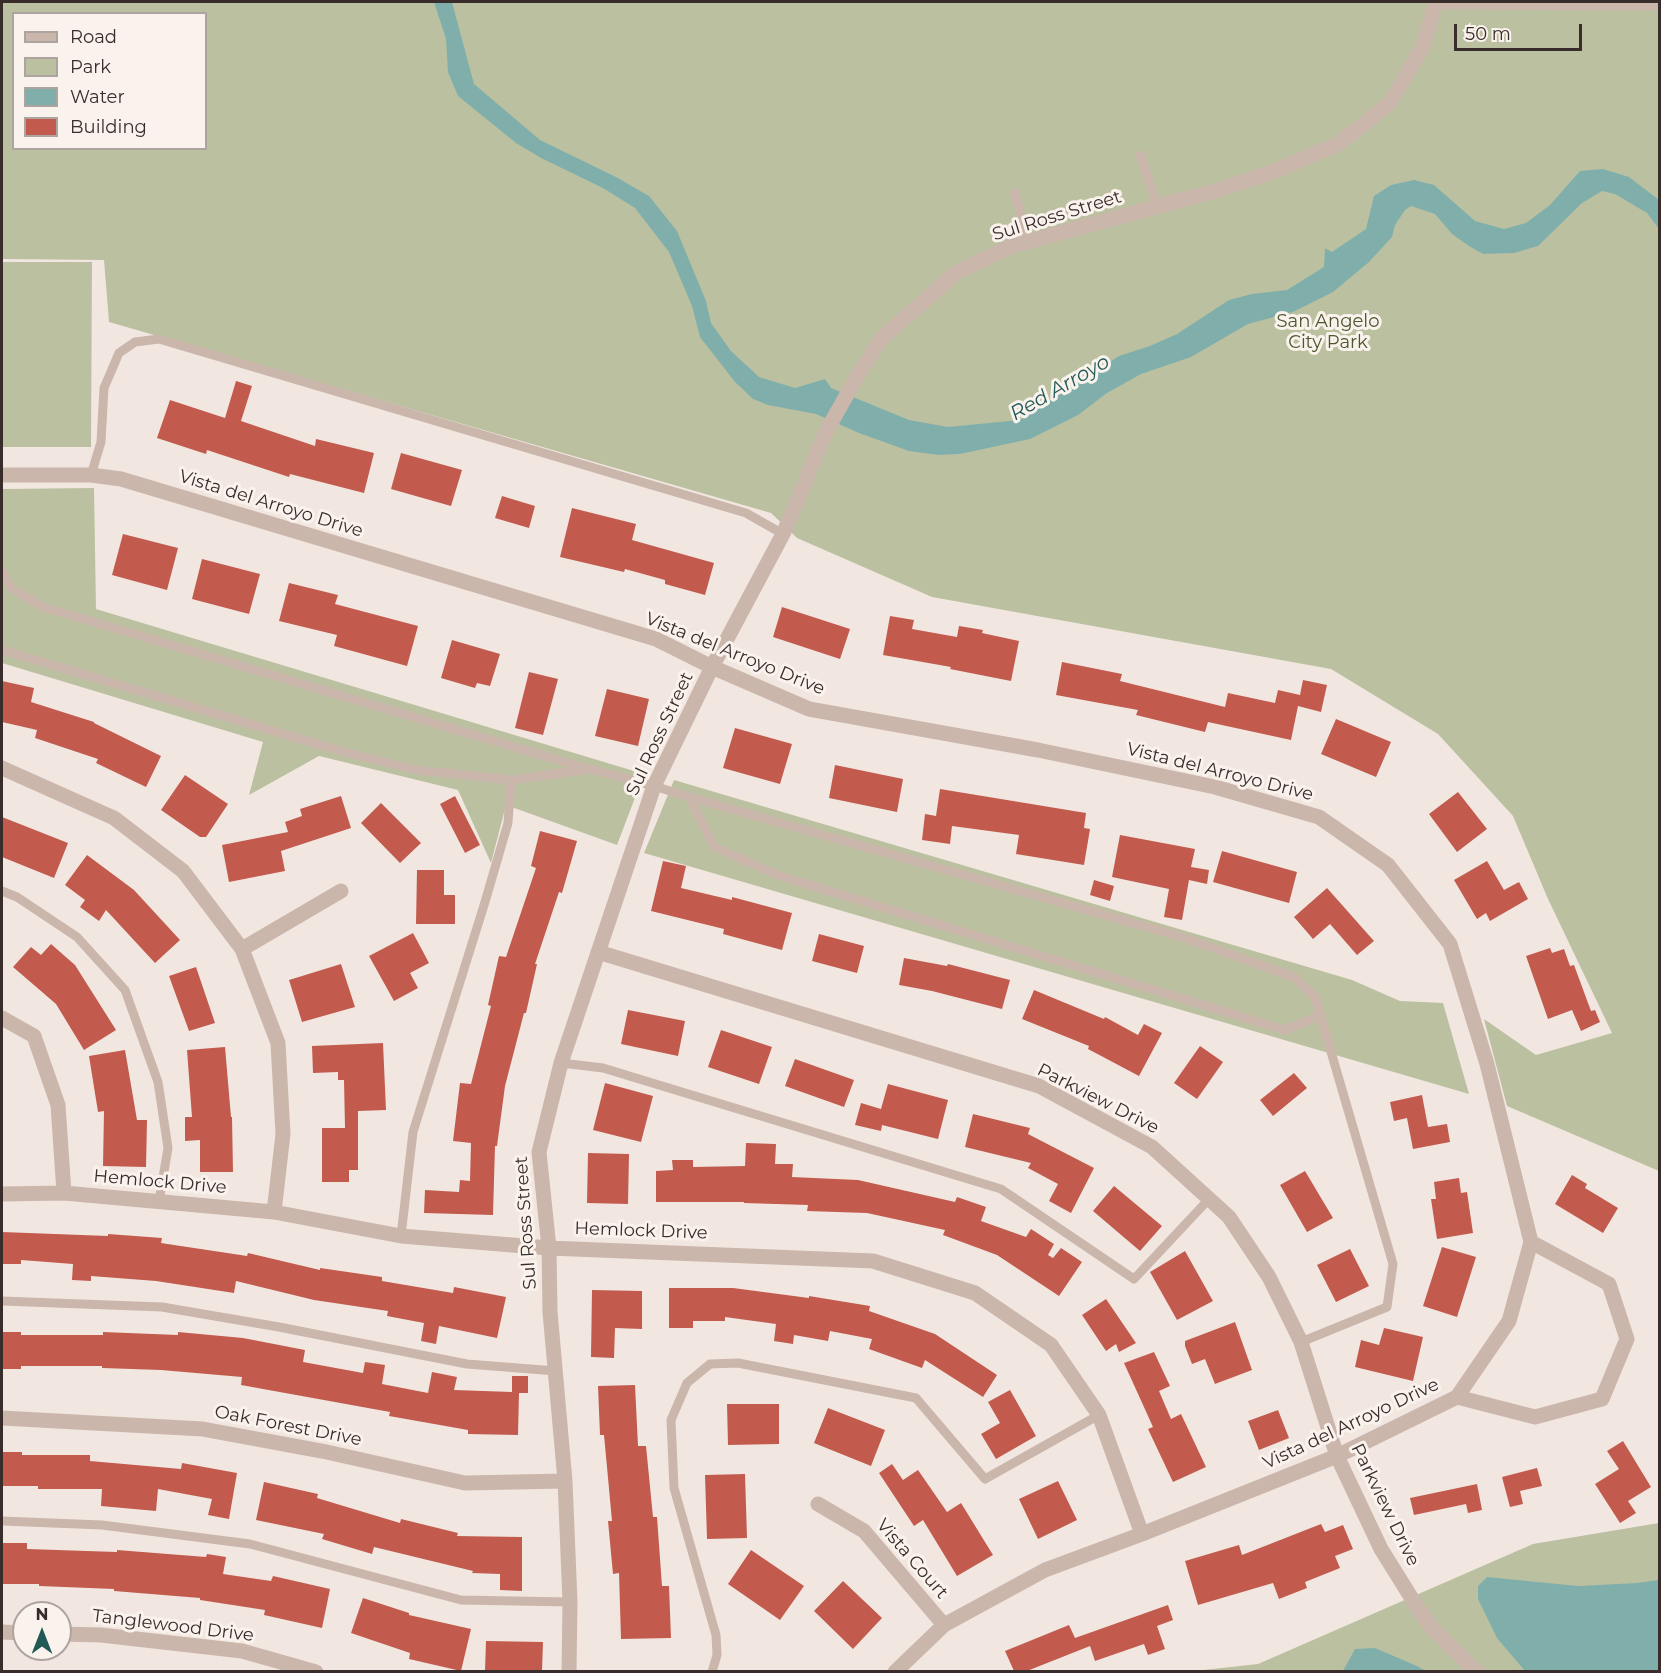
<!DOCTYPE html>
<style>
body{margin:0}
#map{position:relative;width:1661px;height:1673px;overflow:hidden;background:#f2e7e0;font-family:Montserrat,sans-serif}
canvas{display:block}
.frame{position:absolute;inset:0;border:3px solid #392d2b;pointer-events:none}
.legend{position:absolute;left:12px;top:12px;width:195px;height:138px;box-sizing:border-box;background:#faf2ec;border:2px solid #ada39f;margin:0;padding:8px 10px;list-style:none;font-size:18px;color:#392d2b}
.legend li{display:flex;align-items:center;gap:12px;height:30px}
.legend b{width:30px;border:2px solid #ada39f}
.north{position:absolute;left:12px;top:1601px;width:60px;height:60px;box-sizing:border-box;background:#faf2ec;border:2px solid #ada39f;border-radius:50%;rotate:0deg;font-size:16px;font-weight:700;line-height:24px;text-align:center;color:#392d2b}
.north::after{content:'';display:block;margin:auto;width:21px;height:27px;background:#215956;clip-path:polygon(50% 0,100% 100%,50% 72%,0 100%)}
.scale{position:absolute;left:1454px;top:24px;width:128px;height:27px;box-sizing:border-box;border:3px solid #392d2b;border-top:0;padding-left:8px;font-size:18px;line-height:21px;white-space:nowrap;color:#392d2b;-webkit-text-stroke:4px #faf2ec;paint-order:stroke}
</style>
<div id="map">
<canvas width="1661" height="1673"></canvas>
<div class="frame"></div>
<ul class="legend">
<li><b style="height:8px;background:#cbb6ac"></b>Road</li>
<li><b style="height:16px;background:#bbc1a0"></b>Park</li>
<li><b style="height:16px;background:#80afab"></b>Water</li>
<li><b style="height:16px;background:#c25b4e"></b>Building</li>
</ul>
<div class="north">N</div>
<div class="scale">50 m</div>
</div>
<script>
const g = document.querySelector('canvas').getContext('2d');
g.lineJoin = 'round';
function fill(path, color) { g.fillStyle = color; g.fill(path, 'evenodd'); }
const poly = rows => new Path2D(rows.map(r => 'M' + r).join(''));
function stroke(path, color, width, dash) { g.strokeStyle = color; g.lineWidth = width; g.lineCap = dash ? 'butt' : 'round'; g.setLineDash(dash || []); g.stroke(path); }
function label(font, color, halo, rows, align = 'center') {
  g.font = font + ' Montserrat,sans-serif'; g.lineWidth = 6; g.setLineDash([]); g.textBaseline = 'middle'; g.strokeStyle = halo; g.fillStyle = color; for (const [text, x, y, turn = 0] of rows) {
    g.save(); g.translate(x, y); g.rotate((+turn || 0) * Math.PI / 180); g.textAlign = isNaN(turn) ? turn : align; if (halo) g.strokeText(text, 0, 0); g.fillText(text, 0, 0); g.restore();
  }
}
fill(poly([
 [2,2,1659,2,1659,1171,1507,1106,1484,1019,1536,1055,1612,1033,1548,899,1513,816,1438,734,1331,669,932,597,797,538,771,513,109,322,104,260,2,259],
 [14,14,206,14,206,148,14,148],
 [2,262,92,262,91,447,2,447],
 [94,488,96,609,644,774,617,845,506,805,491,863,458,790,319,756,249,795,263,742,2,663,2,489],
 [674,780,1352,980,1400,1001,1443,1003,1469,1094,644,853],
 [1659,1523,1659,1671,1185,1672,1258,1664,1533,1544]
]), '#bbc1a0');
fill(poly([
 [434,2,452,2,474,84,540,140,616,177,649,196,677,231,706,301,711,323,731,351,759,377,795,388,825,379,831,388,909,420,948,427,1020,420,1119,356,1150,346,1177,334,1229,300,1252,294,1287,290,1324,267,1325,248,1332,252,1366,229,1374,196,1391,185,1414,180,1434,185,1475,221,1504,229,1526,223,1550,205,1580,171,1603,169,1629,177,1659,200,1659,229,1647,213,1615,194,1602,191,1582,203,1538,246,1514,253,1483,254,1469,246,1452,234,1435,214,1411,206,1405,210,1395,225,1392,237,1369,262,1333,292,1293,312,1248,324,1191,357,1141,374,1107,393,1078,415,1030,439,960,454,938,455,909,451,859,433,816,414,768,405,753,399,735,382,700,337,692,306,669,252,635,208,603,188,541,158,516,143,458,96,448,72,446,39],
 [1487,1577,1578,1586,1637,1583,1659,1580,1659,1671,1525,1671,1497,1638,1478,1599,1478,1586],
 [1375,1648,1417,1666,1426,1671,1343,1671,1355,1649]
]), '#80afab');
fill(poly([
 [236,381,252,386,241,421,315,446,316,439,374,453,364,493,290,474,289,477,207,450,206,454,157,438,170,400,225,418],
 [401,453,462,470,451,506,391,489],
 [502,496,535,506,529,528,495,518],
 [572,508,636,524,632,540,714,563,705,595,665,584,665,580,625,569,624,572,560,557],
 [123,534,178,548,167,590,112,575],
 [202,559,260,574,249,614,192,599],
 [289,583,338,595,335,604,418,626,407,666,334,646,337,635,279,621],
 [782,607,850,629,840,659,773,637],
 [890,616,914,620,912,629,957,637,959,626,983,630,982,633,1019,641,1011,681,950,669,951,667,883,655],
 [452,640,500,654,490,686,477,683,475,688,441,678],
 [1062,662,1122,674,1120,681,1225,707,1228,693,1275,703,1278,690,1300,695,1303,680,1327,685,1321,712,1298,706,1291,740,1208,722,1205,732,1136,715,1138,710,1056,695],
 [529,672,558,679,543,735,515,728],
 [2,681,34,688,31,702,94,722,94,723,161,756,146,787,96,763,98,759,35,738,37,730,2,722],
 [607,689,649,699,638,746,595,736],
 [1336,719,1391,742,1376,777,1321,754],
 [735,728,792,744,780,784,723,768],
 [835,765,903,779,897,812,829,798],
 [185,775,228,804,206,837,200,837,161,810],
 [940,789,1086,813,1084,828,1090,829,1084,865,1016,854,1019,835,952,826,950,844,922,840,925,814,936,816],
 [1458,792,1487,829,1457,852,1429,814],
 [341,796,351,828,281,851,285,871,229,882,222,845,288,832,285,822,302,816,300,809],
 [455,796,480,845,465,853,440,804],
 [381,803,421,843,400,863,361,823],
 [2,817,68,843,54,878,2,857],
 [540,831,577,841,562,893,559,892,535,964,537,964,526,1013,524,1013,505,1086,497,1146,495,1146,493,1215,424,1213,425,1190,459,1192,460,1180,470,1181,471,1143,453,1141,460,1083,471,1084,491,1006,488,1005,499,956,506,957,536,868,531,866],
 [1120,835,1195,849,1191,867,1209,870,1207,884,1189,880,1182,920,1164,917,1169,889,1112,877],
 [1222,851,1297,872,1289,903,1213,882],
 [87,855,134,890,180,940,155,963,106,910,99,921,80,907,85,900,65,885],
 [663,861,686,866,681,888,732,900,732,897,792,913,782,950,723,934,724,929,651,911],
 [1487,861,1504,890,1519,882,1528,899,1490,921,1486,913,1477,919,1454,880],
 [417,870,444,870,444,895,455,895,455,924,416,924],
 [1094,880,1114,886,1110,901,1090,895],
 [1327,888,1374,941,1357,955,1330,924,1313,939,1294,917],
 [413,933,429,963,410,973,418,988,394,1001,369,956],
 [819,934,864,946,857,973,812,961],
 [51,944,75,965,116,1030,84,1050,56,1004,13,967,31,947,41,955],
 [1550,948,1552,953,1564,949,1570,966,1574,965,1591,1011,1595,1010,1600,1022,1581,1031,1572,1010,1548,1019,1526,956],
 [904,958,947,966,948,964,1010,980,1002,1009,932,991,899,985],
 [341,964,355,1007,302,1022,289,980],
 [196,967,215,1023,189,1031,169,976],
 [1034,990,1104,1019,1105,1017,1138,1035,1144,1024,1162,1033,1139,1076,1088,1049,1089,1046,1022,1019],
 [628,1010,685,1021,678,1056,621,1044],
 [721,1030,772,1047,759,1084,708,1067],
 [383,1043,386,1110,358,1111,358,1170,349,1170,349,1182,322,1182,322,1128,345,1128,344,1080,338,1080,338,1072,313,1073,312,1046],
 [1200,1046,1223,1062,1197,1099,1174,1083],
 [225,1047,231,1117,232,1117,233,1172,200,1172,200,1140,185,1141,185,1117,192,1117,187,1050],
 [125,1050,137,1120,147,1120,146,1167,103,1166,104,1111,98,1112,89,1056],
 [795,1059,854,1080,844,1107,785,1086],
 [1294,1073,1307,1088,1273,1116,1260,1100],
 [605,1083,653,1096,641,1142,593,1130],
 [888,1084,948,1100,938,1139,882,1125,881,1131,855,1125,861,1103,881,1109],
 [1422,1095,1428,1127,1447,1124,1450,1142,1413,1149,1407,1118,1394,1121,1390,1102],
 [973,1114,1030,1128,1028,1134,1094,1168,1071,1213,1049,1201,1058,1184,1028,1168,1031,1163,965,1147],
 [746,1143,776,1144,775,1164,793,1164,792,1177,858,1180,955,1202,957,1197,986,1207,981,1221,1026,1237,1031,1229,1054,1244,1048,1255,1053,1258,1061,1248,1082,1262,1059,1296,997,1255,943,1235,945,1230,867,1213,807,1211,808,1205,744,1203,744,1202,656,1202,656,1171,673,1170,672,1160,693,1160,693,1167,745,1166],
 [588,1153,629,1154,628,1204,587,1203],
 [1305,1171,1333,1218,1307,1232,1280,1185],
 [1572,1175,1587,1184,1585,1188,1618,1208,1603,1233,1555,1204],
 [1459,1178,1461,1193,1467,1192,1473,1233,1437,1239,1431,1199,1436,1199,1434,1182],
 [1114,1186,1162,1226,1140,1251,1093,1211],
 [2,1232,108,1236,108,1234,162,1238,161,1243,247,1256,248,1253,320,1270,320,1268,382,1277,382,1281,453,1293,454,1287,506,1297,497,1338,439,1326,436,1344,421,1341,424,1323,387,1316,388,1311,314,1300,236,1281,234,1293,156,1281,91,1276,91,1281,72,1280,73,1264,21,1260,21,1264,2,1264],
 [1442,1247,1476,1257,1457,1317,1423,1306],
 [1350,1249,1369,1286,1336,1302,1317,1265],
 [1185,1251,1213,1301,1177,1320,1150,1272],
 [669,1288,733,1288,809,1298,809,1296,870,1306,869,1311,935,1334,997,1375,983,1397,925,1360,922,1368,869,1349,872,1339,830,1331,828,1341,794,1335,793,1344,774,1341,776,1324,725,1317,725,1321,693,1321,693,1328,669,1328],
 [592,1290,642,1291,642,1329,615,1328,614,1358,591,1357],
 [1106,1299,1136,1343,1119,1352,1116,1344,1106,1351,1082,1315],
 [1235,1322,1252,1370,1215,1384,1205,1359,1192,1364,1185,1346,1185,1341],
 [1384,1328,1423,1337,1413,1381,1355,1367,1361,1340,1379,1345],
 [2,1332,21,1332,21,1335,103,1335,103,1332,178,1335,178,1332,243,1338,305,1350,303,1362,363,1373,365,1362,385,1365,382,1384,428,1393,432,1372,457,1377,454,1390,512,1392,512,1376,528,1376,528,1393,519,1393,518,1435,468,1434,468,1430,389,1416,390,1412,241,1385,242,1377,161,1370,102,1368,102,1366,21,1366,21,1369,2,1369],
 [1154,1352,1170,1386,1159,1391,1171,1419,1181,1414,1206,1467,1173,1482,1148,1429,1153,1427,1124,1363],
 [635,1385,638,1446,646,1446,653,1517,657,1517,662,1586,669,1586,671,1638,621,1639,619,1573,613,1574,608,1521,612,1521,604,1435,600,1435,598,1386],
 [1010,1390,1036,1436,996,1459,981,1434,1000,1423,988,1402],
 [727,1404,779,1404,779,1444,728,1445],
 [828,1408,885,1430,871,1466,814,1443],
 [1278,1410,1289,1438,1259,1450,1248,1421],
 [1623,1441,1651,1487,1628,1501,1636,1513,1620,1523,1595,1484,1619,1469,1607,1451],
 [2,1452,22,1452,22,1455,90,1455,90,1461,181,1469,182,1463,237,1473,229,1519,208,1515,212,1499,158,1489,156,1511,101,1506,102,1489,38,1489,38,1486,2,1486],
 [892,1464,903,1480,918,1470,947,1512,961,1503,993,1555,957,1576,923,1520,914,1526,879,1473],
 [1537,1468,1542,1486,1520,1491,1523,1504,1510,1507,1502,1477],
 [745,1474,747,1538,707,1539,705,1475],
 [1058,1481,1077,1520,1038,1539,1019,1499],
 [264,1482,318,1494,317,1498,400,1523,401,1519,458,1533,457,1536,522,1537,522,1591,500,1590,500,1574,472,1573,473,1571,374,1547,372,1554,322,1539,324,1534,256,1520],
 [1477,1484,1482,1510,1468,1513,1466,1504,1414,1515,1410,1498],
 [1321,1524,1325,1532,1343,1525,1353,1549,1335,1556,1340,1568,1305,1582,1307,1588,1279,1599,1273,1583,1198,1605,1185,1561,1239,1545,1242,1555],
 [2,1543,27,1543,27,1549,117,1552,117,1550,206,1557,207,1554,226,1557,223,1574,271,1581,273,1576,330,1589,322,1628,264,1615,265,1610,200,1600,200,1598,114,1591,114,1589,39,1586,39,1584,2,1584],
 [751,1550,804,1586,780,1620,728,1584],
 [843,1581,882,1618,853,1649,814,1611],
 [363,1598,409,1613,409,1615,471,1629,461,1671,409,1659,410,1653,351,1633],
 [1168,1605,1173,1620,1157,1626,1165,1649,1148,1655,1144,1644,1095,1661,1090,1646,1027,1671,1014,1671,1005,1651,1069,1625,1075,1638],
 [486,1641,543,1642,542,1671,485,1671]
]), '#c25b4e');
stroke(poly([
 [1435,5,1660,6],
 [1140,155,1158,207],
 [1015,193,1028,242],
 [91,475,101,442,104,388,119,353,135,342,159,339,746,513,783,534],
 [2,571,11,588,43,607,585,768],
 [2,650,344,752,416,770,511,780,590,769,654,786,689,797,714,847,780,876,1285,1030,1321,1015],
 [689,797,1182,937,1294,977,1315,997,1393,1264,1387,1307,1301,1342],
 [2,891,17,897,77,937,125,990,158,1082,168,1148,159,1201],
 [561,1063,603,1068,1001,1189,1134,1279,1209,1199],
 [401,1236,413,1132,485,902,508,823,511,780],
 [2,1301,162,1307,279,1327,467,1364,556,1371],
 [2,1521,102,1525,250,1544,461,1600,570,1602],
 [712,1672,717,1655,716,1635,674,1488,671,1420,687,1383,710,1364,738,1363,916,1398,985,1479,1099,1415]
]), '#cbb6ac', 9);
stroke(poly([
 [2,475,91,475,121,479,656,639,712,667,809,709,1038,750,1215,787,1319,817,1388,865,1450,944,1487,1064,1531,1242,1509,1321,1457,1397,1337,1456,1142,1534,1045,1570,944,1625,895,1672],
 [2,768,114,818,183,871,242,949,278,1043,283,1134,274,1212],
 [242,949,341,891],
 [598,952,1039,1086,1152,1147,1229,1217,1269,1277,1301,1342,1337,1456,1381,1549,1419,1610,1433,1629,1477,1672],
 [2,1018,34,1036,58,1105,64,1193],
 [2,1194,64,1193,274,1212,401,1236,549,1248,873,1261,975,1293,1051,1345,1099,1415,1142,1534],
 [1457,1397,1535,1417,1602,1399,1627,1339,1609,1284,1531,1242],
 [2,1418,203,1429,322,1451,465,1483,565,1481],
 [818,1504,864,1531,944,1625],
 [2,1632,24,1633],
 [60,1634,101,1635,242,1651,316,1672],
 [569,1672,570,1602,565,1481,550,1312,549,1248,539,1152,561,1063,654,786,712,667,783,534,827,430,858,375,882,338,957,272,1012,246,1222,189,1277,170,1338,144,1390,103,1422,48,1436,2]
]), '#cbb6ac', 15);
label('18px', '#392d2b', '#faf2ec', [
 ["Sul Ross Street",1057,216,-17],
 ["Vista del Arroyo Drive",271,504,17],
 ["Vista del Arroyo Drive",735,654,22],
 ["Sul Ross Street",660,734,-65],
 ["Vista del Arroyo Drive",1220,772,14],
 ["Parkview Drive",1098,1099,27],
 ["Hemlock Drive",160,1182,5],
 ["Sul Ross Street",526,1223,-94],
 ["Hemlock Drive",641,1231,2],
 ["Vista del Arroyo Drive",1351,1424,-25],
 ["Oak Forest Drive",288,1426,11],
 ["Parkview Drive",1385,1505,64],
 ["Vista Court",912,1559,49],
 ["Tanglewood Drive",173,1626,7]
]);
label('18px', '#4d562f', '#faf2ec', [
 ["San Angelo",1328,322],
 ["City Park",1328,343]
]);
label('italic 20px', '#215956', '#faf2ec', [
 ["Red Arroyo",1060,388,-30]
]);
</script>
